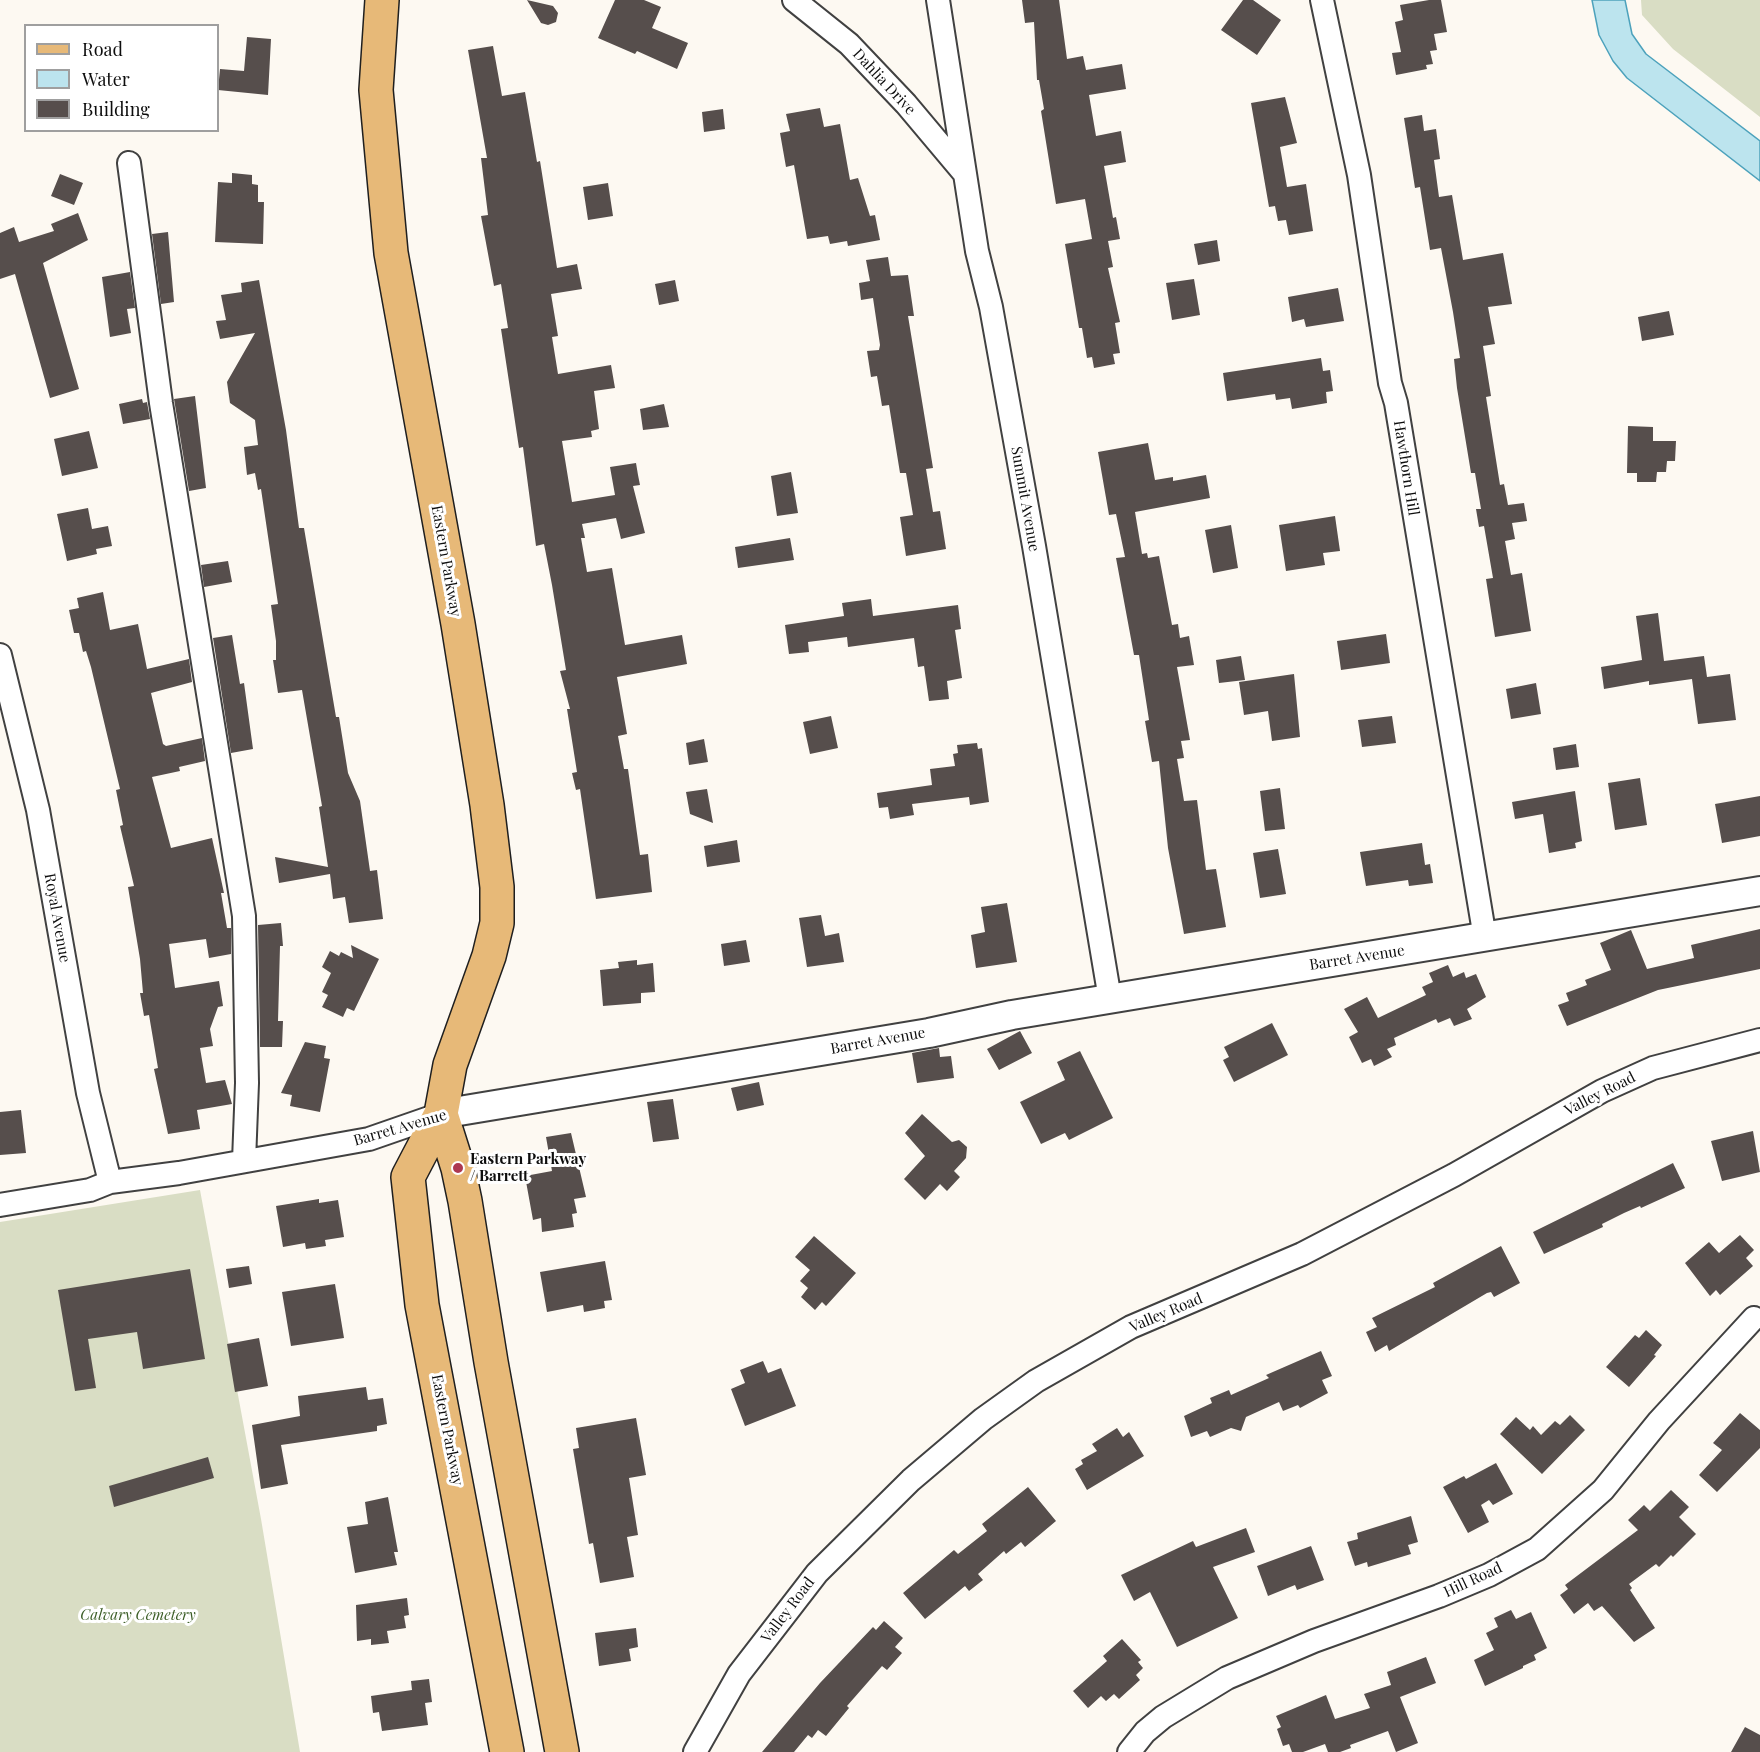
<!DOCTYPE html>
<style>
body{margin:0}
#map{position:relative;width:1760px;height:1752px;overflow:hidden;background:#fdf9f2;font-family:"Playfair Display",serif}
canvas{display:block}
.legend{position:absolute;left:24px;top:24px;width:195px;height:108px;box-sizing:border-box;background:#fff;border:2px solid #9f9f9f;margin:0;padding:8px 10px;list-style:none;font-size:18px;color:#0e0e0e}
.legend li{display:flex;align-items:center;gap:12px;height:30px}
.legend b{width:30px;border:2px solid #9f9f9f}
</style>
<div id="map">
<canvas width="1760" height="1752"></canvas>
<ul class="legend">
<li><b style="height:8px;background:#e7b978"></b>Road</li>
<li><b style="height:16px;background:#bce4ee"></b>Water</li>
<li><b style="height:16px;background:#564e4c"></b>Building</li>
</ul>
</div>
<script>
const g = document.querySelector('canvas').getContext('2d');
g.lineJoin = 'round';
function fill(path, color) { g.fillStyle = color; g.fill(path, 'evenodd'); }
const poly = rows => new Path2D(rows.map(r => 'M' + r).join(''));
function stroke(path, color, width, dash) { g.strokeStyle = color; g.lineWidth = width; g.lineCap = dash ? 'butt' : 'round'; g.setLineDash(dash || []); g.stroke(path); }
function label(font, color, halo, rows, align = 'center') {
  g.font = font + ' "Playfair Display",serif'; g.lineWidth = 6; g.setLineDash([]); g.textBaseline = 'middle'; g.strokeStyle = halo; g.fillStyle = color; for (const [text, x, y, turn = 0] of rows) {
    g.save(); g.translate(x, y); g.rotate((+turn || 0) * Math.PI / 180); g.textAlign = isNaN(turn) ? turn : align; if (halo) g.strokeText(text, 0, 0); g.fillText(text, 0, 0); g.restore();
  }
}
fill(poly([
 [1641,0,1760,0,1760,117,1673,49,1642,15],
 [200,1190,261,1519,300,1752,0,1752,0,1222]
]), '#d9ddc4');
const water = poly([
 [1592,0,1625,0,1632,34,1646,54,1760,141,1760,181,1627,78,1613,61,1599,35,1592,0]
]);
fill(water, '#bce4ee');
stroke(water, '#4da2bc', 1.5);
fill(poly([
 [527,0,553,6,558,13,556,22,548,25,541,23],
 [615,0,644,0,661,7,652,28,688,43,677,69,637,51,635,54,598,38],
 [1022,0,1059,0,1067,59,1083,56,1086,70,1122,64,1126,89,1089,95,1096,136,1121,131,1126,162,1104,166,1113,218,1116,217,1120,239,1108,241,1113,267,1108,268,1120,322,1115,323,1120,353,1113,354,1115,364,1094,368,1092,357,1087,358,1082,328,1079,328,1065,244,1092,239,1085,199,1056,204,1041,111,1044,109,1039,80,1037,80,1034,22,1025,23],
 [1243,0,1253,0,1281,20,1257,55,1221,30],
 [1429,0,1441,0,1447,32,1434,34,1437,50,1430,51,1433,64,1426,65,1427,69,1396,75,1392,53,1401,52,1395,22,1403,20,1400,5],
 [247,37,271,39,268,95,218,90,220,69,244,71],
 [493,46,502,96,525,92,537,162,540,161,557,268,577,264,582,289,551,294,558,336,552,337,558,374,611,365,615,388,594,391,599,429,591,431,592,437,562,441,572,502,615,495,610,467,636,463,638,475,640,485,633,486,645,533,621,539,616,518,582,524,585,538,581,538,587,572,612,568,625,645,682,635,687,664,617,677,627,734,618,736,624,769,628,769,640,855,648,854,652,892,596,899,580,789,576,790,572,773,577,772,567,709,570,709,560,671,566,670,552,585,544,544,536,546,523,447,519,448,501,329,508,328,501,284,494,286,481,216,488,215,481,158,487,158,468,50],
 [1285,97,1297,143,1280,147,1287,187,1306,184,1313,231,1289,235,1286,220,1278,221,1275,206,1269,207,1251,103],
 [820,108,824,127,840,124,850,180,858,178,870,216,875,215,880,240,848,246,847,241,830,244,828,236,807,239,794,165,786,167,780,133,790,131,786,114],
 [723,109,725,129,704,132,702,112],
 [1422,115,1424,131,1436,129,1440,159,1434,160,1439,197,1452,195,1463,260,1503,253,1512,304,1488,307,1495,344,1483,346,1491,396,1486,397,1500,485,1504,484,1508,505,1524,503,1527,521,1512,523,1515,539,1505,541,1511,575,1522,573,1531,631,1495,637,1486,579,1493,578,1484,526,1479,527,1476,509,1481,509,1475,473,1471,473,1457,388,1454,359,1460,358,1453,312,1441,248,1430,250,1420,187,1415,188,1404,118],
 [232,173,252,175,252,184,258,185,258,202,264,202,263,244,215,242,218,182,232,183],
 [60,174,83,183,74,205,51,196],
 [608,183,613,216,588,220,583,187],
 [78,213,88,240,43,263,79,389,50,398,15,274,0,279,0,233,14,227,19,242,54,231,51,224],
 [168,232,174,302,161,304,152,234],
 [1217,240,1220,261,1198,265,1194,244],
 [888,257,891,276,908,275,914,316,908,316,933,468,926,469,933,512,940,511,946,549,906,556,900,517,913,515,906,473,900,473,889,405,882,406,877,376,871,377,867,351,879,350,880,345,873,298,861,300,859,283,870,281,866,260],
 [130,272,135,308,127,309,131,333,110,337,102,277],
 [1194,279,1200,315,1172,320,1166,283],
 [259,280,286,430,299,528,304,528,336,717,339,717,348,773,360,801,370,871,377,870,383,919,349,923,345,897,333,899,330,874,279,883,275,857,328,867,319,807,322,806,302,690,278,693,273,660,276,660,276,641,271,605,278,604,261,489,258,490,255,473,247,475,244,447,258,445,255,420,230,403,227,382,255,333,220,339,216,321,226,320,221,295,242,292,241,283],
 [675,280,679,301,659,305,655,284],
 [1338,288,1344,321,1306,327,1304,319,1292,322,1288,297],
 [1669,311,1674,335,1642,341,1638,317],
 [1321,358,1323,371,1330,370,1333,391,1326,392,1327,403,1292,409,1290,398,1276,400,1275,394,1227,401,1223,373],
 [195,396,206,488,189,491,174,399],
 [142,399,143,403,147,402,150,419,123,424,119,404],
 [664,404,669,427,643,430,640,409],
 [1628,426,1653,427,1653,441,1676,441,1675,461,1667,461,1666,472,1657,472,1656,482,1637,482,1637,473,1627,473],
 [89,431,98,468,62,476,54,439],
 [1148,443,1155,480,1173,477,1173,481,1206,475,1210,498,1135,512,1142,554,1147,553,1148,558,1159,556,1172,625,1178,624,1180,638,1189,636,1194,665,1177,667,1190,740,1181,741,1184,758,1177,759,1184,801,1197,800,1206,870,1216,869,1226,927,1184,934,1168,848,1159,761,1152,762,1145,721,1149,720,1139,655,1134,655,1116,558,1125,557,1116,514,1109,515,1098,452],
 [791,472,798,513,777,516,771,476],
 [88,508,92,529,108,526,112,546,96,549,97,554,67,561,57,514],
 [1335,516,1340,551,1323,553,1325,565,1286,571,1279,525],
 [1231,525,1238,568,1213,573,1205,530],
 [790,538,794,560,738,568,735,547],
 [228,561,232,582,204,587,201,565],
 [103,592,110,630,138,624,147,669,189,659,192,682,151,693,163,744,166,746,202,738,205,761,179,767,180,771,152,777,171,848,212,838,224,893,221,893,227,928,231,928,231,954,209,958,206,939,169,944,175,988,219,981,223,1006,218,1007,210,1029,213,1046,200,1048,206,1083,225,1080,232,1104,197,1110,200,1129,168,1134,154,1069,158,1068,149,1015,144,1016,140,993,143,993,140,959,128,887,134,886,120,826,123,825,116,790,120,789,91,667,86,651,83,652,79,633,74,633,69,610,79,608,77,598],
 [871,599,873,616,958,605,961,629,955,630,962,678,947,681,949,699,929,701,924,666,918,667,914,638,848,647,847,637,808,642,809,652,789,654,785,625,844,616,842,603],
 [1658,613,1664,661,1704,656,1707,677,1730,674,1736,720,1698,724,1692,679,1649,685,1649,681,1604,689,1601,667,1642,660,1636,616],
 [1386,634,1390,663,1341,670,1337,641],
 [232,635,240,684,244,683,253,749,231,753,213,638],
 [1241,656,1245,680,1219,683,1216,660],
 [1294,674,1300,737,1272,741,1268,711,1244,715,1239,682],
 [1536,683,1541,714,1511,719,1506,689],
 [831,716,838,748,810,754,803,722],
 [1392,716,1396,743,1362,747,1358,720],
 [704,739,708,762,689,765,686,743],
 [977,743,978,749,982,748,989,802,970,805,969,797,912,804,914,815,890,819,888,807,879,808,877,793,932,785,930,769,955,766,953,754,958,753,957,745],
 [1576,744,1579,767,1556,770,1553,748],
 [1640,778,1647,825,1615,830,1608,783],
 [1280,788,1285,829,1265,831,1260,791],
 [707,789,713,823,690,814,686,792],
 [1575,791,1582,841,1575,843,1576,848,1549,853,1543,814,1515,819,1512,802],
 [1760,796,1760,836,1722,843,1715,804],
 [737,840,740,862,707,867,704,846],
 [1422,843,1425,865,1430,864,1433,883,1409,886,1408,880,1366,886,1360,852],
 [1278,849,1286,894,1260,898,1253,853],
 [1007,903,1017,962,976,968,971,935,985,932,981,907],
 [821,915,825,936,839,933,844,962,807,967,799,918],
 [281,923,283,946,280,946,278,1021,283,1021,282,1047,260,1047,258,925],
 [1760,929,1760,969,1658,990,1567,1026,1558,1005,1569,1001,1566,993,1587,985,1585,980,1611,970,1600,943,1631,930,1647,969,1694,958,1691,945],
 [746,940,750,962,724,966,721,944],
 [351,945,379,959,354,1011,347,1008,343,1017,322,1007,328,995,322,992,331,973,322,967,330,951,339,956,341,952,353,958],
 [637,960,637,965,653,963,655,992,641,993,641,1003,603,1006,600,970,619,968,618,962],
 [1448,965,1453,977,1464,972,1466,978,1476,974,1486,997,1467,1009,1472,1019,1454,1026,1450,1018,1438,1023,1436,1019,1394,1038,1396,1045,1387,1049,1392,1057,1374,1066,1371,1059,1362,1063,1349,1037,1358,1032,1344,1009,1367,997,1378,1018,1426,995,1422,987,1433,982,1429,973],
 [1272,1023,1288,1055,1234,1082,1223,1060,1229,1057,1224,1047],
 [1020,1031,1032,1053,999,1070,987,1049],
 [305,1042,326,1046,324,1058,330,1059,320,1112,290,1106,292,1095,281,1093],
 [939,1048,940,1057,951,1056,954,1078,917,1083,912,1053],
 [1080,1051,1113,1118,1069,1140,1065,1133,1041,1144,1020,1102,1065,1080,1057,1062],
 [759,1082,764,1105,737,1111,731,1088],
 [673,1099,679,1139,653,1142,647,1102],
 [21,1110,26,1153,0,1155,0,1112],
 [922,1114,952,1142,959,1140,967,1147,966,1158,954,1171,960,1177,947,1191,940,1184,925,1200,904,1179,925,1156,905,1133],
 [1753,1131,1760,1172,1722,1181,1711,1141],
 [571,1133,586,1197,574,1199,577,1213,572,1214,574,1227,542,1232,541,1218,533,1220,525,1176,552,1171,546,1137],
 [1673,1163,1685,1188,1641,1208,1640,1206,1624,1213,1602,1224,1603,1227,1544,1254,1533,1232],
 [319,1199,319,1203,338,1200,344,1237,325,1240,326,1246,306,1249,305,1243,283,1247,276,1206],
 [1740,1235,1754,1250,1746,1258,1753,1266,1720,1295,1716,1290,1710,1296,1685,1263,1709,1242,1719,1253],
 [814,1236,856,1273,826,1306,822,1302,815,1310,801,1297,808,1288,800,1281,810,1270,795,1257],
 [1501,1246,1520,1283,1494,1297,1491,1292,1487,1293,1389,1351,1387,1345,1375,1352,1366,1332,1377,1327,1372,1318,1435,1287,1433,1283],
 [605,1261,612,1300,604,1301,605,1308,584,1312,583,1305,547,1312,540,1272],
 [249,1266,252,1284,229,1288,226,1269],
 [190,1269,205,1359,143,1369,137,1332,88,1339,96,1388,75,1391,58,1290],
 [335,1284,344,1338,291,1346,282,1292],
 [1646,1330,1662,1345,1654,1355,1656,1356,1629,1387,1606,1367,1635,1335,1639,1338],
 [259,1338,268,1386,235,1392,227,1344],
 [1321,1351,1332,1376,1322,1380,1328,1393,1300,1408,1298,1405,1283,1411,1279,1402,1246,1417,1241,1431,1231,1428,1210,1437,1207,1431,1191,1437,1184,1416,1212,1403,1210,1398,1229,1390,1231,1395,1269,1378,1266,1375],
 [763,1361,768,1373,781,1368,796,1406,745,1426,731,1389,745,1383,740,1370],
 [366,1387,368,1400,383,1398,387,1424,377,1426,377,1431,281,1445,288,1484,261,1489,252,1425,300,1416,298,1396],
 [1740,1413,1760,1430,1760,1448,1717,1492,1699,1475,1722,1450,1713,1443],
 [1570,1415,1585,1430,1542,1474,1500,1434,1516,1417,1530,1430,1533,1426,1541,1435,1555,1421,1560,1425],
 [636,1418,646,1475,629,1478,638,1535,627,1537,634,1577,600,1583,593,1543,589,1544,573,1449,579,1448,576,1428],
 [1117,1428,1123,1437,1129,1432,1144,1456,1087,1490,1075,1469,1083,1464,1081,1460,1097,1451,1092,1444],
 [208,1457,214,1478,114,1507,109,1486],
 [1496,1463,1513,1494,1493,1505,1489,1500,1481,1505,1489,1522,1468,1533,1443,1487,1464,1476,1466,1479],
 [1028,1487,1056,1521,1025,1547,1021,1542,1006,1554,1004,1551,978,1574,983,1580,969,1591,965,1586,925,1619,903,1593,954,1550,958,1554,987,1531,982,1524],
 [1671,1490,1689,1507,1679,1517,1696,1534,1673,1557,1671,1555,1659,1567,1656,1564,1629,1584,1632,1588,1630,1590,1655,1628,1634,1642,1602,1606,1594,1611,1588,1603,1574,1614,1560,1595,1568,1589,1565,1585,1638,1530,1628,1520,1644,1505,1650,1511],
 [388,1497,398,1552,394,1552,397,1565,355,1573,347,1527,368,1524,365,1502],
 [1411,1516,1418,1542,1408,1545,1411,1554,1368,1567,1367,1562,1355,1566,1347,1542,1358,1539,1357,1533],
 [1246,1528,1255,1552,1213,1567,1238,1618,1177,1647,1150,1592,1134,1601,1121,1575,1193,1541,1196,1547],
 [1311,1546,1324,1580,1297,1590,1295,1585,1268,1596,1257,1566],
 [407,1598,409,1615,404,1616,406,1628,387,1631,389,1643,371,1645,371,1639,357,1641,356,1605],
 [1511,1610,1516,1619,1531,1612,1547,1648,1534,1655,1536,1660,1523,1666,1523,1668,1485,1686,1474,1660,1494,1650,1486,1633,1498,1627,1494,1618],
 [884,1621,903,1638,895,1647,902,1653,887,1670,882,1666,847,1706,849,1708,826,1736,818,1730,812,1738,808,1735,794,1752,762,1752,820,1683,873,1627,876,1630],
 [636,1628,638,1647,629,1649,631,1661,599,1666,595,1633],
 [1122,1639,1141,1660,1138,1662,1143,1668,1136,1675,1140,1680,1119,1699,1114,1694,1106,1701,1101,1696,1088,1708,1073,1691,1107,1661,1103,1656],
 [1426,1657,1436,1683,1400,1697,1418,1743,1396,1752,1388,1731,1350,1745,1351,1748,1340,1752,1328,1752,1325,1744,1303,1752,1292,1752,1289,1744,1283,1746,1277,1729,1281,1727,1276,1716,1326,1695,1335,1719,1370,1708,1364,1694,1391,1685,1387,1672],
 [429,1679,432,1702,425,1703,428,1725,382,1731,379,1712,373,1713,371,1696,412,1690,411,1681],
 [1745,1727,1760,1735,1760,1752,1731,1752]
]), '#564e4c');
const minor = poly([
 [794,0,849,44,906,104,964,173],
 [938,0,977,251,991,307,1034,546,1110,999],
 [1322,0,1359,175,1390,383,1396,403,1485,938],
 [129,163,161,403,244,916,247,1083,244,1161],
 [0,655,38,810,88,1093,110,1182],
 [0,1205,90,1190,110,1182,179,1173,369,1139,441,1114],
 [695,1752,739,1674,817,1573,911,1480,983,1419,1036,1381,1131,1327,1302,1254,1454,1175,1602,1091,1653,1068,1760,1040],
 [1129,1752,1145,1732,1163,1717,1227,1678,1314,1641,1439,1596,1489,1575,1537,1549,1603,1490,1659,1421,1754,1318]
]);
const tertiary = poly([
 [441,1114,929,1033,1012,1015,1760,891]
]);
const primary = poly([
 [382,0,376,90,391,253,458,624,487,805,497,887,497,923,489,956,450,1065,441,1114,408,1177,422,1305,507,1752],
 [441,1114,458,1168,465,1201,491,1362,562,1752]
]);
stroke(minor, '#414141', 26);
stroke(tertiary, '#414141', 32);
stroke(primary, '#1f1f1f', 36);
stroke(minor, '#fff', 22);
stroke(tertiary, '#fff', 28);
stroke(primary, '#e7b978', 33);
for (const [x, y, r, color] of [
 [458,1168,6,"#ad3851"]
]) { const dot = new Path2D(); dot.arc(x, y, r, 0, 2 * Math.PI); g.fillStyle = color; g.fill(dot); stroke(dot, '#fff', 2); }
label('15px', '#0e0e0e', '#fff', [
 ["Dahlia Drive",884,82,47],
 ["Hawthorn Hill",1406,468,81],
 ["Summit Avenue",1025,499,80],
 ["Eastern Parkway",446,561,80],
 ["Royal Avenue",57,918,80],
 ["Barret Avenue",1357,958,-9],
 ["Barret Avenue",878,1041,-10],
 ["Valley Road",1600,1094,-27],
 ["Barret Avenue",400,1128,-16],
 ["Valley Road",1166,1313,-23],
 ["Eastern Parkway",447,1430,79],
 ["Hill Road",1473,1580,-25],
 ["Valley Road",788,1610,-53]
]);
label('bold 15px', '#0e0e0e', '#fff', [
 ["Eastern Parkway",470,1159],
 ["/ Barrett",470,1176]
], 'left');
label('italic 15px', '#3c5e27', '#fff', [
 ["Calvary Cemetery",138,1615]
]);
</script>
